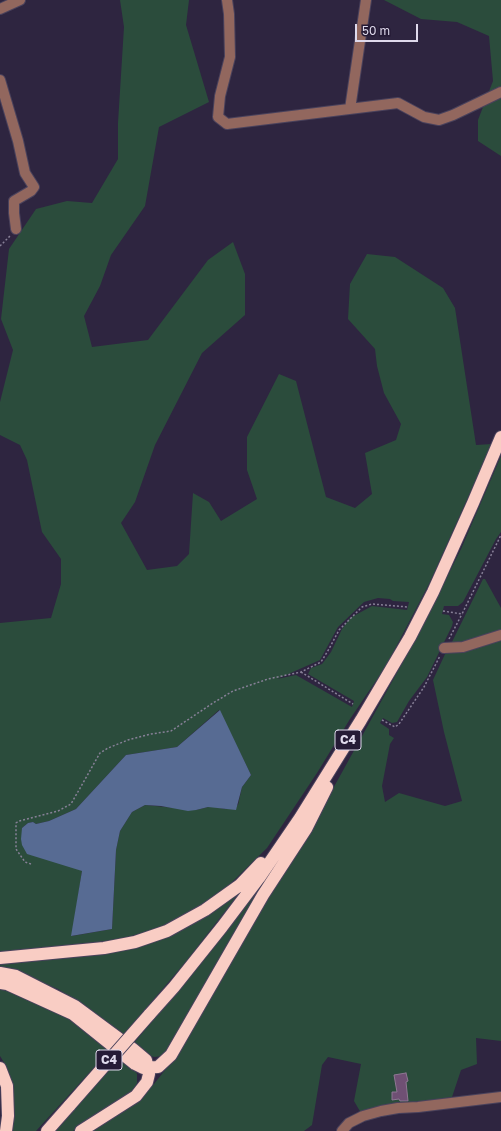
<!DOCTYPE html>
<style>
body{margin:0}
#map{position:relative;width:501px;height:1131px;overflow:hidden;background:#2e2540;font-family:"Golos Text",sans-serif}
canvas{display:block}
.scale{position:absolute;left:355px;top:24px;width:63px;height:18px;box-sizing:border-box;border:2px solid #dfdaec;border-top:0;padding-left:5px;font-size:12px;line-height:14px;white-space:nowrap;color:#dfdaec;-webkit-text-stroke:3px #251b36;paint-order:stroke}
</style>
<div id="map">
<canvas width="501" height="1131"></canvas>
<div class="scale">50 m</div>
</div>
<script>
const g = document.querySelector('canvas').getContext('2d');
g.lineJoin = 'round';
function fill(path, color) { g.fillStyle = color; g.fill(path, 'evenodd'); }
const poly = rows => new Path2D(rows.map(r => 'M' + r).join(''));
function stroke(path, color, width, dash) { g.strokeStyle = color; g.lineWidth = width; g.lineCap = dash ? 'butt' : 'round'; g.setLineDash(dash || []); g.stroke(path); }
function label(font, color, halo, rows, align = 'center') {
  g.font = font + ' "Golos Text",sans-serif'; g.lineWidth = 3; g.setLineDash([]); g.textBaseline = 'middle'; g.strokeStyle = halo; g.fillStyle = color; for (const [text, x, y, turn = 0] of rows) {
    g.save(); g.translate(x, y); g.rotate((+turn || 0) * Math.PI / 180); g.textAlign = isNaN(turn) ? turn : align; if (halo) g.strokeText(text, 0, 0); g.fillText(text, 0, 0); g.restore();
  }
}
fill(poly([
 [120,0,189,0,186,25,209,102,159,127,145,206,111,255,100,286,84,316,92,347,148,340,208,260,233,242,245,274,245,315,202,353,155,445,135,502,121,523,147,570,177,566,189,554,193,493,209,502,221,521,257,499,247,470,247,437,279,374,296,381,326,497,355,508,372,494,365,453,396,440,401,424,384,393,377,366,375,349,348,319,350,284,367,254,395,257,443,288,455,308,476,445,492,444,430,582,386,666,350,719,317,773,267,848,227,887,197,909,164,927,117,940,0,953,0,623,51,618,61,584,61,559,42,532,27,460,20,445,0,435,0,402,13,350,1,319,9,249,36,209,67,201,92,203,118,159,118,123,124,27],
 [378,598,390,599,393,601,409,602,407,610,372,606,350,618,342,629,331,652,322,664,311,668,308,674,354,701,352,707,296,675,277,679,320,660,338,627,364,602],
 [219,710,251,775,242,787,238,805,225,809,215,807,208,807,196,810,145,805,132,812,120,831,116,850,112,929,72,936,82,871,76,868,22,828,28,823,33,822,36,824,49,821,76,809,126,755,177,747],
 [384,0,501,0,501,156,478,141,478,120,493,81,489,36,457,22,421,19],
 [501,456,501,532,496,539,463,602,458,606,444,606,442,614,449,615,453,622,452,626,427,677,409,701,397,722,392,723,383,718,380,723,389,729,389,735,394,738,390,744,382,786,385,802,399,793,445,806,462,801,444,732,433,680,446,652,501,639,501,1041,476,1038,477,1064,461,1070,452,1097,361,1113,354,1101,361,1064,328,1057,322,1065,312,1125,304,1131,90,1131,133,1104,154,1084,173,1060,210,993,330,794,420,631,461,549],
 [483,579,485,579,501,608,501,632,462,645,451,644],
 [244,887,184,964,123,1035,96,1014,58,989,35,980,0,969,0,962,119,950],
 [255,894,257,894,258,895,233,934,205,983,168,1052,162,1056,155,1057,149,1056,133,1044,208,955],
 [0,988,20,994,69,1017,111,1049,36,1131,11,1131,14,1110,13,1094,10,1079,5,1064,0,1056],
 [121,1057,133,1067,137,1074,137,1083,133,1091,73,1131,55,1131]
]), '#2b4c3c');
fill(poly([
 [220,710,251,775,242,787,236,810,208,807,196,810,188,811,161,806,145,805,132,812,120,831,116,850,112,929,71,936,82,871,27,854,22,845,21,839,22,828,28,823,33,822,36,824,49,821,76,809,126,755,177,747]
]), '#576b93');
const building = poly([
 [406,1073,408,1081,406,1082,408,1101,400,1101,399,1099,392,1100,392,1092,397,1092,394,1075,406,1073]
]);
fill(building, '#6f5074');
stroke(building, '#8f7793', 1);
const minor = poly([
 [227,0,229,14,230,57,220,96,218,117,227,124,398,103,424,117,439,120,453,115,501,92],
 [0,9,20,0],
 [0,80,18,141,25,173,34,187,31,191,14,201,14,213,16,229],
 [350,109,366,0],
 [444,648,463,647,501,635],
 [342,1131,349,1123,363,1116,381,1111,398,1108,418,1107,501,1097]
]);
const highway = poly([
 [0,958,104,948,135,942,167,931,205,910,240,885,261,863],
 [0,973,16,976,75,1006,133,1049,146,1060,149,1074,147,1082,136,1096,81,1131],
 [0,983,7,984,73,1014,135,1064,143,1068,158,1067,171,1055,263,895,306,829,327,787],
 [149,1015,174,987,222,927,259,878,300,818,361,720,410,637,433,592,473,503,501,437],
 [0,1068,7,1086,8,1116,6,1131],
 [47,1131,70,1105]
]);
stroke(minor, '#4a425c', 12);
stroke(highway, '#4a425c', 14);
stroke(poly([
 [0,246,10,236],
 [443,611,462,614,501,535],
 [449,639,462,614],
 [301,672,353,704],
 [382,720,395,727,399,724,424,687,440,656],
 [31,864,25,862,16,849,16,823,19,821,58,811,71,804,100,753,108,748,128,740,151,734,171,731,213,703,233,691,268,679,301,672,321,662,329,649,339,630,362,607,372,604,408,607]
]), '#878097', 1.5, [2, 2]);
stroke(minor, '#92675e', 10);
stroke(highway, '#f9cdc4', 12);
const highwayBridge = poly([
 [70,1105,149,1015]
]);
stroke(highwayBridge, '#4a425c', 14, []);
stroke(highwayBridge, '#f9cdc4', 12);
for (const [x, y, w] of [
 [348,740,26],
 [109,1060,26]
]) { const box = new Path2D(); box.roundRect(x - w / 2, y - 10, w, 20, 3); g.fillStyle = '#251b36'; g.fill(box); stroke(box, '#dfdaec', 1); }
label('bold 12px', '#dfdaec', null, [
 ["C4",348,740],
 ["C4",109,1060]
]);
</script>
